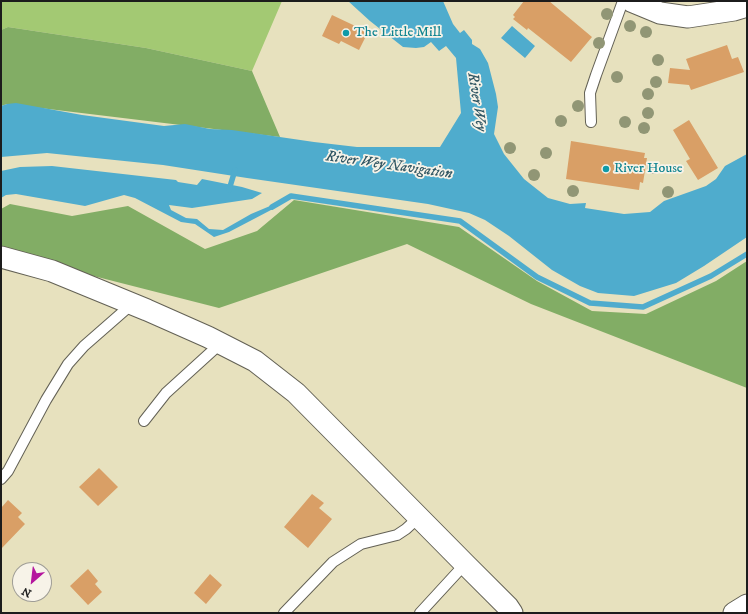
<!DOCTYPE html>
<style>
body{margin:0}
#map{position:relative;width:748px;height:614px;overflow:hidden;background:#e7e1be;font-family:"IM FELL DW Pica",serif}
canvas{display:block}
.frame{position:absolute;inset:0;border:2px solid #1c1c1c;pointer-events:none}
.north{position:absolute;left:12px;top:562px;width:40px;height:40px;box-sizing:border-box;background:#f7f3e8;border:1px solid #9f9d96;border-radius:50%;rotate:208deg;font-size:11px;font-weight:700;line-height:16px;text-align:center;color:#1c1c1c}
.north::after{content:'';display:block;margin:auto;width:14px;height:18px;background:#b5179e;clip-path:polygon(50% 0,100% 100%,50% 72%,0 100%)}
</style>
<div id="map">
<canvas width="748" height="614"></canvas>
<div class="frame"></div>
<div class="north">N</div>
</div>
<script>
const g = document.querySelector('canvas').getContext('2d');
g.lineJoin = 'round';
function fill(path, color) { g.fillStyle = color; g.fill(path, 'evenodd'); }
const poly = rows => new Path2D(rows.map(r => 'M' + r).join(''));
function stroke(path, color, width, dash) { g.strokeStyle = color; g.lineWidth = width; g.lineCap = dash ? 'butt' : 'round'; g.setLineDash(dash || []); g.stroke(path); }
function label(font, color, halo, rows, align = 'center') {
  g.font = font + ' "IM FELL DW Pica",serif'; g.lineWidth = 3.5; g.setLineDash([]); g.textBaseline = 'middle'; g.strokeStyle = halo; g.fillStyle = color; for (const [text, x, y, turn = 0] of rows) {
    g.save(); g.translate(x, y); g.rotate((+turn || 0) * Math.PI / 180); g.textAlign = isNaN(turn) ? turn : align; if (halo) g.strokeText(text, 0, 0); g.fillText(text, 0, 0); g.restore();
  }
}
fill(poly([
 [1,1,282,1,252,71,146,48,8,27,1,30]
]), '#a3c973');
fill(poly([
 [8,27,146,48,252,71,280,137,7,104,1,106,1,30],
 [294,200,459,227,537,281,592,311,646,314,716,281,747,261,747,388,531,304,407,244,219,308,70,270,1,247,1,209,10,204,72,216,128,206,205,249,257,231]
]), '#82ad65');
fill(poly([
 [348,1,443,1,453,24,460,33,464,30,472,40,472,44,480,49,488,63,496,94,498,107,494,134,504,154,524,179,548,198,570,204,586,203,585,208,624,214,650,212,664,201,706,186,716,179,725,166,747,154,747,237,704,266,676,283,634,296,598,293,580,286,552,270,509,236,485,220,469,213,428,204,247,178,163,165,47,153,1,157,1,106,7,104,16,103,82,115,164,126,185,124,210,129,232,130,314,142,357,147,440,147,461,113,456,58,446,46,439,51,431,42,424,47,416,48,403,47,370,21],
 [512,26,535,46,525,58,501,38],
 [52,166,176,180,178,182,197,185,202,179,242,187,262,193,252,199,192,208,169,205,171,210,186,218,197,219,209,229,223,230,251,214,270,206,272,207,271,210,229,232,214,237,195,224,181,222,135,198,124,195,85,206,16,194,6,195,1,198,1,171,20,167]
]), '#4faccd');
stroke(poly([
 [229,190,235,170],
 [272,207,291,196,460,221,537,277,590,303,643,307,711,276,747,254]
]), '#4faccd', 5.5);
fill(poly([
 [524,1,549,1,592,37,571,62,528,28,527,30,513,19,515,17,513,15],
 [332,15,368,32,359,50,341,41,339,44,322,36],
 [727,45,732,59,738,57,744,72,691,90,689,85,668,83,670,68,690,70,686,59],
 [689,120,718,168,698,180,686,161,690,159,673,130],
 [571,141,645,153,644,158,647,158,643,183,640,182,639,190,566,179],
 [99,468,118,487,98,506,79,487],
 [312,494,324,503,319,508,332,519,308,548,284,527],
 [8,500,22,513,18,517,25,524,1,549,1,508],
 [88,569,98,581,95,584,102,592,88,605,70,586],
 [210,574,222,585,206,604,194,593]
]), '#d99f66');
const lane = poly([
 [591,122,590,93,596,75,623,1],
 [144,421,166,393,221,343],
 [1,479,8,471,46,400,68,364,84,346,132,304],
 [284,613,333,562,361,544,397,535,406,529,419,517],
 [420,613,465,564]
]);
const street = poly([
 [631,1,660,13,688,17,734,10,747,6],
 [1,257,52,271,147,310,208,337,255,361,296,393,465,564,508,607,512,613],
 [734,613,747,605]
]);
stroke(lane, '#636155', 12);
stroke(street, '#636155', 23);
stroke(lane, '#fff', 10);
stroke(street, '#fff', 21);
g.fillStyle = '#919675';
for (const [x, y] of [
 [607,14],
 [630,26],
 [646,32],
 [599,43],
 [658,60],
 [617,77],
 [656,82],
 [648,94],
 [578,106],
 [648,113],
 [561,121],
 [625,122],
 [644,128],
 [510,148],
 [546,153],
 [653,168],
 [534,175],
 [573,191],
 [668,192]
]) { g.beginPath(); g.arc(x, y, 6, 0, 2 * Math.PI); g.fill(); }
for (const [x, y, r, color] of [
 [346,33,4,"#0f9aa8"],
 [606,169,4,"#0f9aa8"]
]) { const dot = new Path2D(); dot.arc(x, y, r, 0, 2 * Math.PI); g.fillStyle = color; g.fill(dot); stroke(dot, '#f7f3e8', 1.5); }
label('14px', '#0d838f', '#f7f3e8', [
 ["The Little Mill",354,33],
 ["River House",614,169]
], 'left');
label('italic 15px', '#305663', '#f7f3e8', [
 ["River Wey",476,102,81],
 ["River Wey Navigation",389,166,8]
]);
</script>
